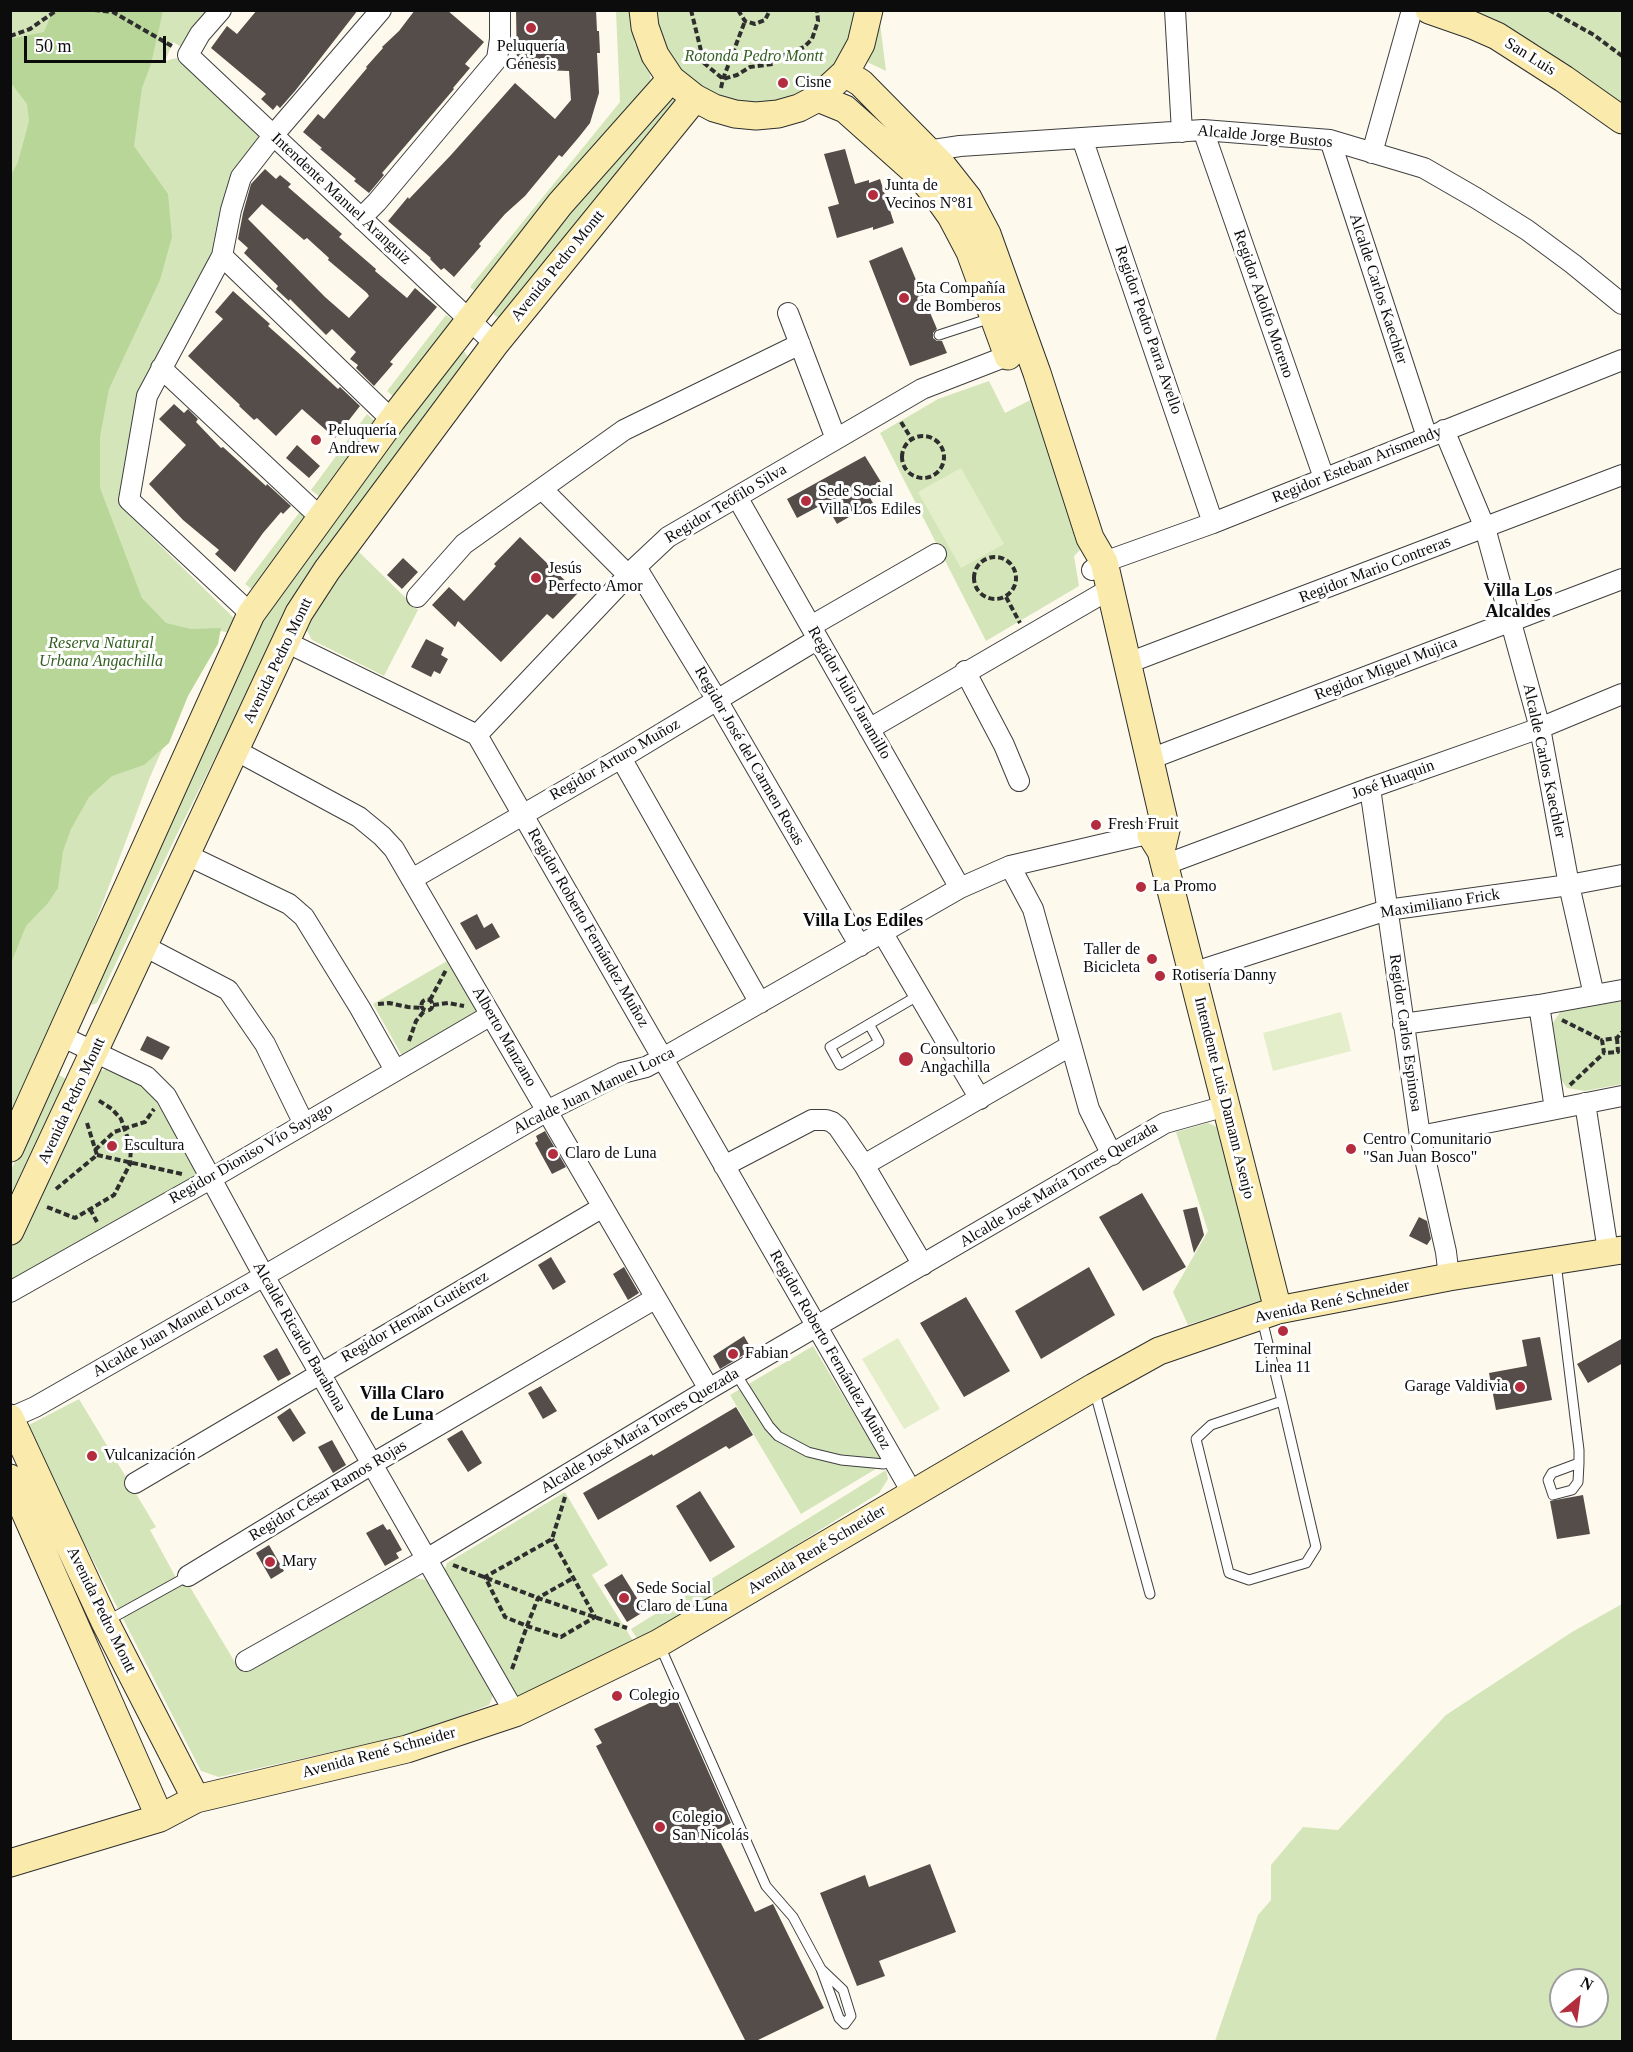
<!DOCTYPE html>
<meta charset="utf-8">
<style>
body{margin:0}
#map{position:relative;width:1633px;height:2052px;overflow:hidden;background:#fef9ed;font-family:"Times New Roman",serif}
canvas{display:block}
.frame{position:absolute;inset:0;border:12px solid #0c0c0c;pointer-events:none}
.north{position:absolute;left:1549px;top:1968px;width:60px;height:60px;box-sizing:border-box;background:#fff;border:2px solid #9e9e9e;border-radius:50%;rotate:29deg;font-size:16px;font-weight:700;line-height:24px;text-align:center;color:#0c0c0c}
.north::after{content:'';display:block;margin:auto;width:21px;height:27px;background:#b32d3e;clip-path:polygon(50% 0,100% 100%,50% 72%,0 100%)}
.scale{position:absolute;left:24px;top:36px;width:142px;height:27px;box-sizing:border-box;border:3px solid #0c0c0c;border-top:0;padding-left:8px;font-size:18px;line-height:21px;white-space:nowrap;color:#0c0c0c;-webkit-text-stroke:4px #fff;paint-order:stroke}
</style>
<div id="map">
<canvas width="1633" height="2052"></canvas>
<div class="frame"></div>
<div class="north">N</div>
<div class="scale">50 m</div>
</div>
<script>
const g = document.querySelector('canvas').getContext('2d');
g.lineJoin = 'round';
function fill(path, color) { g.fillStyle = color; g.fill(path, 'evenodd'); }
const poly = rows => new Path2D(rows.map(r => 'M' + r).join(''));
function stroke(path, color, width, dash) { g.strokeStyle = color; g.lineWidth = width; g.lineCap = dash ? 'butt' : 'round'; g.setLineDash(dash || []); g.stroke(path); }
function label(font, color, halo, rows, align = 'center') {
  g.font = font + ' "Times New Roman",serif'; g.lineWidth = 6; g.setLineDash([]); g.textBaseline = 'middle'; g.strokeStyle = halo; g.fillStyle = color; for (const [text, x, y, turn = 0] of rows) {
    g.save(); g.translate(x, y); g.rotate((+turn || 0) * Math.PI / 180); g.textAlign = isNaN(turn) ? turn : align; if (halo) g.strokeText(text, 0, 0); g.fillText(text, 0, 0); g.restore();
  }
}
fill(poly([
 [11,11,214,11,183,48,173,42,165,61,184,56,261,130,262,143,219,245,138,398,120,506,237,621,231,633,215,630,150,777,51,1040,11,1135],
 [616,11,634,11,634,42,650,74,652,90,477,293,470,287,620,102],
 [653,11,854,11,852,27,844,50,830,70,812,86,791,97,767,103,743,103,720,98,679,71,665,51],
 [1462,11,1622,11,1622,105,1540,46],
 [879,15,886,71,861,59],
 [670,92,680,102,500,319,494,315,494,310,569,208],
 [446,315,457,323,399,401,387,391],
 [457,350,465,352,467,356,466,363,287,613,176,836,97,1003,92,1005,87,1002,262,615],
 [989,381,1005,413,1036,397,1088,542,1074,556,1079,586,986,641,880,433,938,399],
 [367,414,378,424,324,500,311,490],
 [302,509,309,516,256,592,245,584],
 [357,550,418,610,384,676,312,640,306,629,310,612],
 [454,957,484,1009,408,1056,401,1054,373,1004],
 [1622,1001,1622,1084,1585,1091,1567,1088,1560,1078,1552,1024,1561,1011],
 [109,1068,141,1082,149,1090,202,1178,11,1289,10,1251,96,1073],
 [59,1075,66,1079,11,1200,11,1170,53,1079],
 [1208,1123,1217,1127,1265,1299,1188,1325,1173,1292,1208,1231,1176,1132],
 [813,1346,884,1464,801,1514,730,1395],
 [79,1399,156,1527,150,1530,180,1585,187,1582,239,1669,413,1578,427,1580,494,1693,489,1705,417,1733,219,1777,201,1771,31,1439,29,1425],
 [886,1470,888,1479,879,1493,640,1643,631,1629],
 [565,1492,608,1565,592,1575,635,1644,526,1701,510,1691,443,1575,447,1563],
 [1622,1604,1622,2041,1215,2041,1258,1915,1271,1900,1271,1865,1303,1827,1338,1830,1446,1715,1572,1632],
 [1561,1980,1597,1980,1597,2016,1561,2016]
]), '#d4e6b9');
fill(poly([
 [49,11,163,11,151,64,142,88,134,146,168,194,172,237,160,280,109,389,100,437,100,488,142,598,166,623,191,629,221,628,218,644,188,696,169,743,144,765,112,776,89,797,71,829,63,851,58,888,48,903,26,926,11,963,10,177,18,162,29,121,27,104,11,83,10,39,44,32,51,15]
]), '#b9d699');
fill(poly([
 [961,468,1004,544,961,568,918,492],
 [1341,1012,1351,1051,1273,1071,1263,1033],
 [898,1338,940,1409,904,1429,862,1359]
]), '#e4eeca');
fill(poly([
 [257,10,358,10,295,91,280,108,277,105,273,110,261,99,266,94,211,48,227,26,237,34],
 [415,10,447,10,484,42,465,64,470,68,453,88,454,89,382,173,384,175,369,193,354,181,356,179,320,149,322,148,303,132,318,114,324,119,367,68,366,67,383,48,382,47,399,31],
 [516,10,596,10,597,31,599,31,600,53,597,53,599,93,590,123,579,137,562,157,559,155,525,196,505,214,479,244,481,246,454,277,444,268,441,270,430,259,431,258,388,221,408,197,409,199,451,155,515,83,555,119,571,100,569,71,517,69],
 [845,149,855,184,869,180,869,183,880,179,894,223,873,230,873,227,837,238,828,207,839,204,824,154],
 [265,169,276,179,280,175,291,184,288,187,342,234,339,237,376,269,375,271,407,298,415,288,437,307,390,362,393,364,374,386,356,368,358,365,350,359,356,352,332,329,326,335,290,299,289,301,276,289,278,286,244,253,248,248,238,239,243,213,251,184],
 [262,204,304,240,307,238,329,258,328,260,367,293,369,296,349,318,325,297,248,219],
 [902,247,937,329,933,333,933,338,937,341,942,341,947,353,910,366,869,261],
 [233,291,270,324,268,326,303,357,338,389,340,387,360,406,335,438,302,409,276,436,257,418,254,420,239,406,240,405,188,356,223,319,215,312],
 [174,404,184,413,188,409,198,419,196,422,221,448,223,447,266,486,267,484,291,506,283,514,281,512,263,533,235,572,215,554,219,550,183,520,149,484,186,445,159,419],
 [297,445,320,466,309,478,286,458],
 [865,456,881,482,866,491,873,503,837,524,825,503,797,518,787,499],
 [520,537,578,593,553,619,547,614,501,662,458,621,455,627,432,605,449,587,464,601,496,566,494,564],
 [403,558,418,572,402,589,387,575],
 [426,639,444,648,441,655,448,659,440,674,434,671,431,677,411,667],
 [477,914,484,928,492,923,500,937,476,950,460,923],
 [147,1036,170,1047,162,1060,140,1050],
 [545,1131,566,1167,552,1174,535,1143,538,1141,536,1136],
 [1142,1193,1186,1267,1143,1291,1099,1217],
 [1197,1207,1204,1235,1194,1253,1183,1210],
 [1419,1217,1427,1221,1431,1239,1427,1245,1409,1236],
 [551,1257,566,1282,553,1290,538,1265],
 [624,1267,639,1293,628,1300,613,1274],
 [1089,1267,1115,1315,1041,1359,1015,1311],
 [966,1297,1010,1371,964,1397,920,1323],
 [744,1336,752,1350,720,1369,713,1356],
 [1540,1337,1552,1400,1496,1410,1489,1373,1527,1366,1522,1340],
 [1623,1338,1623,1363,1588,1383,1577,1364],
 [277,1348,291,1374,278,1381,263,1356],
 [541,1386,557,1411,543,1419,528,1393],
 [736,1407,753,1435,729,1449,726,1446,598,1520,583,1493,652,1454,653,1456],
 [290,1408,306,1433,293,1442,277,1417],
 [462,1430,482,1463,468,1472,447,1439],
 [332,1440,346,1465,333,1473,318,1447],
 [700,1491,735,1547,710,1562,676,1506],
 [1583,1495,1590,1534,1557,1539,1550,1501],
 [383,1524,387,1530,390,1529,402,1550,396,1553,399,1558,385,1566,366,1533],
 [269,1545,284,1571,271,1579,256,1553],
 [622,1574,645,1611,627,1622,604,1585],
 [673,1692,731,1823,715,1831,755,1912,773,1904,824,2008,754,2042,746,2042,596,1746,602,1743,594,1729],
 [930,1864,956,1932,879,1961,885,1976,857,1986,820,1893,865,1875,869,1887]
]), '#544d49');
const lane = poly([
 [939,335,991,318],
 [869,1024,879,1042,840,1065,830,1047,919,995],
 [1556,1263,1579,1450,1579,1463,1578,1482,1572,1490,1553,1495,1548,1480,1552,1473,1579,1463],
 [1262,1319,1282,1401,1316,1547,1306,1563,1249,1580,1229,1573,1196,1439,1211,1425,1282,1401],
 [736,1374,769,1426,778,1436,808,1452,841,1460,884,1464,890,1455],
 [1094,1389,1150,1594],
 [107,1621,188,1576],
 [660,1646,766,1886,793,1917,821,1969,839,2018,845,2024,851,2016,843,1990,821,1969]
]);
const street = poly([
 [221,10,200,34,188,55,495,344],
 [1175,10,1182,132],
 [1203,130,1324,478],
 [1082,138,1213,523],
 [1330,140,1427,437],
 [920,152,960,146,1203,130,1330,140,1424,168,1476,198,1527,230,1573,264,1622,304],
 [1372,153,1412,10],
 [363,220,367,212,377,202,497,59,500,39,500,10],
 [222,256,392,420],
 [788,313,836,439],
 [161,368,321,518],
 [1444,430,1485,528,1540,728,1569,885,1594,995],
 [542,489,628,575],
 [737,497,960,888],
 [636,567,717,700,860,946],
 [1092,570,1104,562,1213,523,1622,360],
 [417,597,464,544,624,430,800,344],
 [251,614,129,500,147,396,222,256,231,210,241,177,276,132,381,10],
 [811,626,936,554],
 [286,642,477,735,913,1494],
 [1128,663,1622,475],
 [965,671,1004,745,1019,781],
 [869,729,1110,589],
 [477,735,636,567,668,537,922,389,1020,351],
 [235,750,359,817,382,836,394,849,709,1389],
 [621,758,760,1003],
 [1150,759,1622,579],
 [1370,788,1420,1136,1446,1252,1449,1277],
 [187,855,289,904,304,917,360,1008,395,1070],
 [1164,865,1370,788,1540,728,1622,694],
 [1010,866,1033,909,1089,1109,1112,1155],
 [412,879,621,758,818,639],
 [882,932,980,1099],
 [144,946,228,990,265,1044,304,1124],
 [1192,973,1387,910,1569,885,1622,875],
 [1539,1005,1555,1109],
 [1403,1024,1539,1005,1622,990],
 [61,1036,147,1077,166,1096,264,1276,515,1713],
 [1585,1103,1608,1251],
 [1420,1136,1622,1096],
 [864,1165,1070,1046],
 [724,1166,812,1120,826,1120,832,1122,838,1127,864,1165,923,1265],
 [10,1292,212,1178,491,1015],
 [10,1418,35,1407,264,1276,547,1111,622,1073,646,1067,663,1058,960,888,1010,866,1164,830],
 [135,1483,603,1207],
 [188,1576,372,1464,656,1298],
 [246,1661,425,1560,709,1389,1165,1123,1226,1106]
]);
const secondary = poly([
 [643,10,645,27,655,55,671,79,695,98,714,108,735,114,756,116,778,114,799,108,818,98,845,73,861,44,869,10],
 [1429,10,1472,25,1497,36,1564,79,1622,120],
 [845,73,861,83,942,165,968,198,987,234,1037,373,1090,538,1104,562,1166,830,1161,851],
 [818,98,845,109,919,175,936,195,951,216,970,252,1008,356],
 [1151,835,1161,851,1278,1310],
 [10,1148,251,614,392,420,560,204,671,79],
 [10,1231,299,613,327,570,495,344,695,98],
 [10,1418,105,1622,196,1799],
 [10,1478,160,1818],
 [10,1863,160,1818,196,1799,407,1749,515,1713,659,1643,1094,1387,1159,1351,1278,1310,1449,1277,1622,1250]
]);
stroke(lane, '#3f3f3f', 11);
stroke(street, '#3f3f3f', 22);
stroke(secondary, '#2e2e2e', 29);
stroke(poly([
 [94,10,113,12,172,46],
 [691,10,704,63,723,79,737,75,750,67,773,64,782,56,804,47,812,39,818,21,817,10],
 [738,10,745,21,755,24,765,20,770,10],
 [1549,10,1594,35,1622,56],
 [10,36,30,29,57,10],
 [721,88,723,79,745,21],
 [901,422,911,438],
 '902 457a21 21 0 1 1 42 0a21 21 0 1 1-42 0Z',
 '974 578a21 21 0 1 1 42 0a21 21 0 1 1-42 0Z',
 [1006,597,1020,623],
 '421.5 1005a5.5 5.5 0 1 1 11 0a5.5 5.5 0 1 1-11 0Z',
 [430,1000,446,970],
 [378,1004,389,1003,408,1007,422,1008],
 [433,1005,448,1003,464,1006],
 [1562,1020,1602,1040],
 [1617,1038,1618,1052,1604,1053,1602,1040,1617,1038,1622,1032],
 [409,1041,416,1021,425,1010],
 [1570,1085,1604,1053],
 [87,1123,97,1155],
 [95,1150,114,1132,145,1122,154,1109],
 [97,1155,182,1174],
 [56,1189,97,1155],
 [47,1207,75,1218,114,1195,130,1164,131,1147,121,1119,112,1109,98,1100],
 [90,1209,97,1222],
 [565,1497,552,1539,485,1577,505,1617,527,1626,538,1598,573,1578],
 [453,1565,538,1598,627,1628],
 [512,1669,527,1626,561,1637,595,1617,552,1539]
]), '#2e2e2e', 4, [6, 3]);
stroke(lane, '#fff', 9);
stroke(street, '#fff', 20);
stroke(secondary, '#faebac', 27);
for (const [x, y, r, color] of [
 [531,28,6,"#b32d3e"],
 [783,83,6,"#b32d3e"],
 [873,195,6,"#b32d3e"],
 [904,298,6,"#b32d3e"],
 [316,440,6,"#b32d3e"],
 [806,501,6,"#b32d3e"],
 [536,578,6,"#b32d3e"],
 [1096,825,6,"#b32d3e"],
 [1141,887,6,"#b32d3e"],
 [1152,959,6,"#b32d3e"],
 [1160,976,6,"#b32d3e"],
 [906,1059,8,"#b32d3e"],
 [112,1146,6,"#b32d3e"],
 [1351,1149,6,"#b32d3e"],
 [553,1154,6,"#b32d3e"],
 [1283,1331,6,"#b32d3e"],
 [733,1354,6,"#b32d3e"],
 [1520,1387,6,"#b32d3e"],
 [92,1456,6,"#b32d3e"],
 [270,1562,6,"#b32d3e"],
 [624,1598,6,"#b32d3e"],
 [617,1696,6,"#b32d3e"],
 [660,1827,6,"#b32d3e"]
]) { const dot = new Path2D(); dot.arc(x, y, r, 0, 2 * Math.PI); g.fillStyle = color; g.fill(dot); stroke(dot, '#fff', 2); }
label('16px', '#0c0c0c', '#fff', [
 ["Peluquería",531,47,"center"],
 ["Génesis",531,65,"center"],
 ["Cisne",795,83],
 ["Junta de",885,186],
 ["Vecinos N°81",885,204],
 ["5ta Compañía",916,289],
 ["de Bomberos",916,307],
 ["Peluquería",328,431],
 ["Andrew",328,449],
 ["Sede Social",818,492],
 ["Villa Los Ediles",818,510],
 ["Jesús",548,569],
 ["Perfecto Amor",548,587],
 ["Fresh Fruit",1108,825],
 ["La Promo",1153,887],
 ["Taller de",1140,950,"right"],
 ["Bicicleta",1140,968,"right"],
 ["Rotisería Danny",1172,976],
 ["Consultorio",920,1050],
 ["Angachilla",920,1068],
 ["Centro Comunitario",1363,1140],
 ["\"San Juan Bosco\"",1363,1158],
 ["Escultura",124,1146],
 ["Claro de Luna",565,1154],
 ["Terminal",1283,1350,"center"],
 ["Linea 11",1283,1368,"center"],
 ["Fabian",745,1354],
 ["Garage Valdivia",1508,1387,"right"],
 ["Vulcanización",104,1456],
 ["Mary",282,1562],
 ["Sede Social",636,1589],
 ["Claro de Luna",636,1607],
 ["Colegio",629,1696],
 ["Colegio",672,1818],
 ["San Nicolás",672,1836]
], 'left');
label('italic 16px', '#336021', '#fff', [
 ["Rotonda Pedro Montt",754,57],
 ["Reserva Natural",101,644],
 ["Urbana Angachilla",101,662]
]);
label('16px', '#0c0c0c', '#fff', [
 ["San Luis",1530,57,32],
 ["Alcalde Jorge Bustos",1265,137,5],
 ["Intendente Manuel Aranguiz",341,199,43],
 ["Avenida Pedro Montt",558,266,-51],
 ["Alcalde Carlos Kaechler",1378,289,72],
 ["Regidor Adolfo Moreno",1263,304,71],
 ["Regidor Pedro Parra Avello",1148,330,71],
 ["Regidor Esteban Arismendy",1357,465,-22],
 ["Regidor Teófilo Silva",726,504,-31],
 ["Regidor Mario Contreras",1375,570,-21],
 ["Avenida Pedro Montt",278,661,-64],
 ["Regidor Miguel Mujica",1386,669,-21],
 ["Regidor Julio Jaramillo",849,693,60],
 ["Regidor José del Carmen Rosas",749,756,60],
 ["Regidor Arturo Muñoz",615,760,-30],
 ["Alcalde Carlos Kaechler",1544,761,78],
 ["José Huaquin",1393,780,-20],
 ["Maximiliano Frick",1440,904,-9],
 ["Regidor Roberto Fernández Muñoz",588,928,60],
 ["Regidor Carlos Espinosa",1405,1033,82],
 ["Alberto Manzano",504,1037,60],
 ["Alcalde Juan Manuel Lorca",594,1091,-26],
 ["Intendente Luis Damann Asenjo",1224,1098,76],
 ["Avenida Pedro Montt",72,1101,-65],
 ["Regidor Dioniso Vío Sayago",251,1154,-30],
 ["Alcalde José María Torres Quezada",1059,1185,-31],
 ["Avenida René Schneider",1332,1302,-12],
 ["Regidor Hernán Gutiérrez",415,1317,-30],
 ["Alcalde Juan Manuel Lorca",171,1329,-30],
 ["Alcalde Ricardo Barahona",299,1337,60],
 ["Regidor Roberto Fernández Muñoz",830,1350,60],
 ["Alcalde José María Torres Quezada",640,1431,-31],
 ["Regidor César Ramos Rojas",328,1491,-31],
 ["Avenida René Schneider",817,1550,-31],
 ["Avenida Pedro Montt",101,1610,64],
 ["Avenida René Schneider",379,1753,-15]
]);
label('bold 18px', '#0c0c0c', '#fff', [
 ["Villa Los",1518,591],
 ["Alcaldes",1518,612],
 ["Villa Los Ediles",863,921],
 ["Villa Claro",402,1394],
 ["de Luna",402,1415]
]);
</script>
